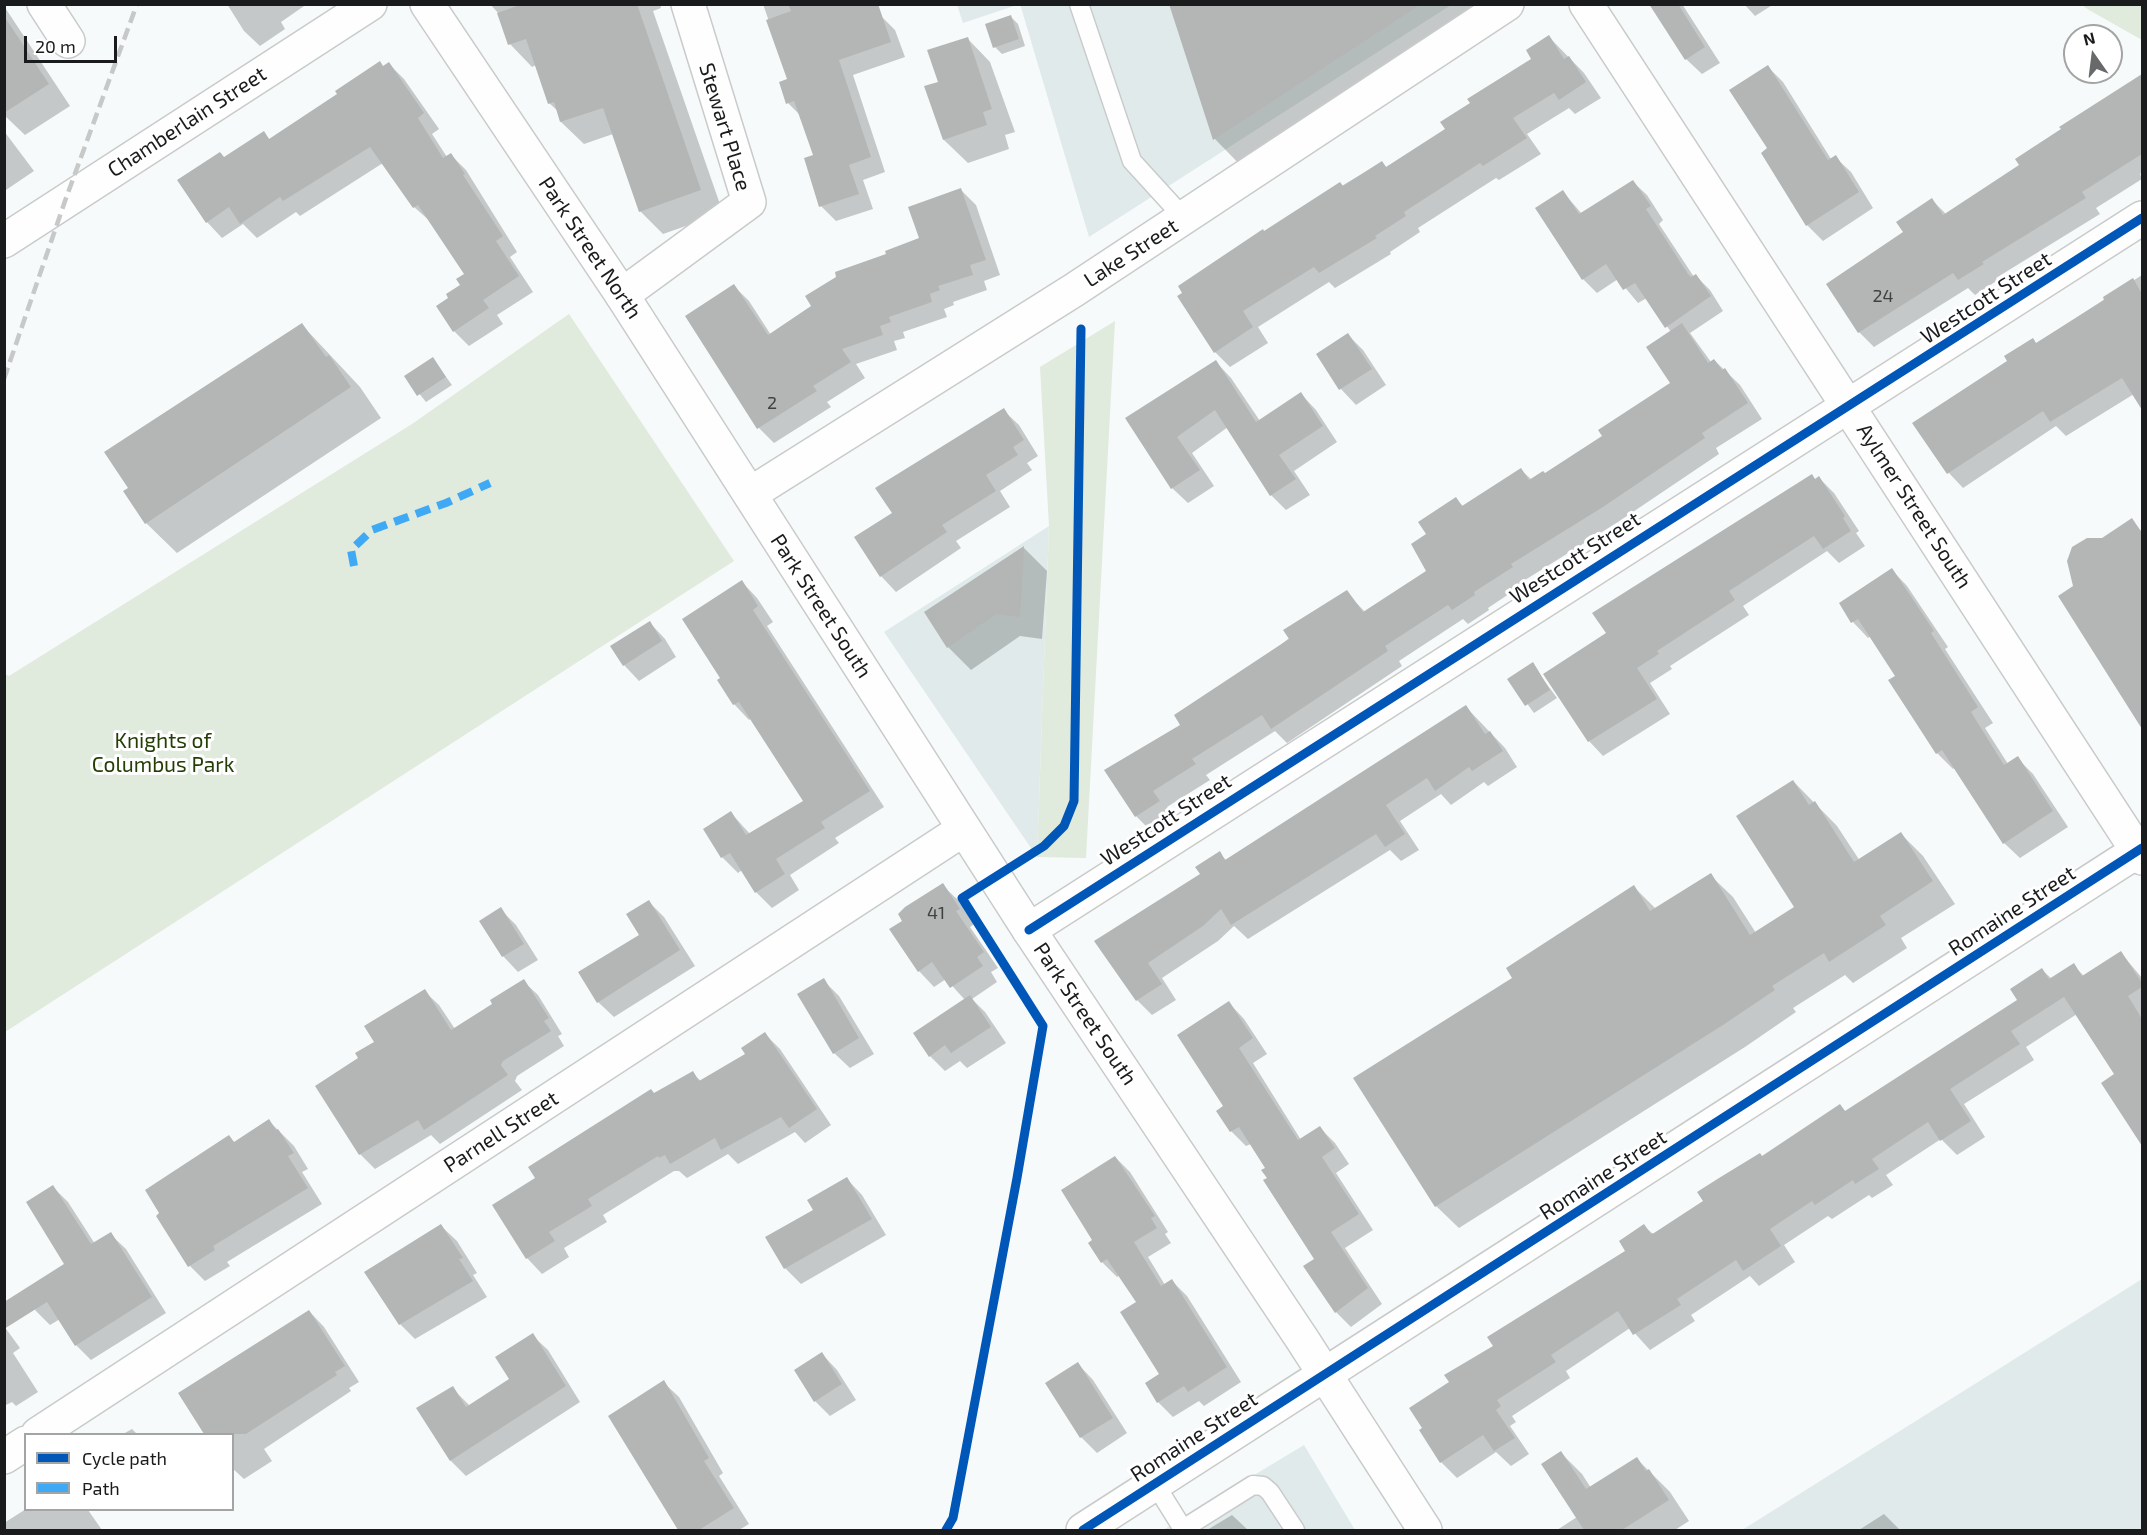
<!DOCTYPE html>
<style>
body{margin:0}
#map{position:relative;width:2147px;height:1535px;overflow:hidden;background:#f7fafa;font-family:"Exo 2",sans-serif}
canvas{display:block}
.frame{position:absolute;inset:0;border:6px solid #1a1b1c;pointer-events:none}
.legend{position:absolute;left:24px;top:1433px;width:210px;height:78px;box-sizing:border-box;background:#fff;border:2px solid #a3a4a4;margin:0;padding:8px 10px;list-style:none;font-size:18px;color:#1a1b1c}
.legend li{display:flex;align-items:center;gap:12px;height:30px}
.legend b{width:30px;border:2px solid #a3a4a4}
.north{position:absolute;left:2063px;top:24px;width:60px;height:60px;box-sizing:border-box;background:#fff;border:2px solid #a3a4a4;border-radius:50%;rotate:346deg;font-size:16px;font-weight:700;line-height:24px;text-align:center;color:#1a1b1c}
.north::after{content:'';display:block;margin:auto;width:21px;height:27px;background:#67696a;clip-path:polygon(50% 0,100% 100%,50% 72%,0 100%)}
.scale{position:absolute;left:24px;top:36px;width:93px;height:27px;box-sizing:border-box;border:3px solid #1a1b1c;border-top:0;padding-left:8px;font-size:18px;line-height:21px;white-space:nowrap;color:#1a1b1c;-webkit-text-stroke:4px #fff;paint-order:stroke}
</style>
<div id="map">
<canvas width="2147" height="1535"></canvas>
<div class="frame"></div>
<ul class="legend">
<li><b style="height:8px;background:#0057b8"></b>Cycle path</li>
<li><b style="height:8px;background:#3fa9f5"></b>Path</li>
</ul>
<div class="north">N</div>
<div class="scale">20 m</div>
</div>
<script>
const g = document.querySelector('canvas').getContext('2d');
g.lineJoin = 'round';
function fill(path, color) { g.fillStyle = color; g.fill(path, 'evenodd'); }
const poly = rows => new Path2D(rows.map(r => 'M' + r).join(''));
function stroke(path, color, width, dash) { g.strokeStyle = color; g.lineWidth = width; g.lineCap = dash ? 'butt' : 'round'; g.setLineDash(dash || []); g.stroke(path); }
function label(font, color, halo, rows, align = 'center') {
  g.font = font + ' "Exo 2",sans-serif'; g.lineWidth = 6; g.setLineDash([]); g.textBaseline = 'middle'; g.strokeStyle = halo; g.fillStyle = color; for (const [text, x, y, turn = 0] of rows) {
    g.save(); g.translate(x, y); g.rotate((+turn || 0) * Math.PI / 180); g.textAlign = isNaN(turn) ? turn : align; if (halo) g.strokeText(text, 0, 0); g.fillText(text, 0, 0); g.restore();
  }
}
fill(poly([
 [1020,4,1451,5,1089,237],
 [957,5,957,4,1017,5,963,23],
 [1049,526,1037,857,884,632],
 [2142,1279,2142,1530,1742,1530],
 [1304,1445,1355,1530,1163,1530]
]), '#e1eaea');
fill(poly([
 [2082,5,2142,5,2142,40,2089,10],
 [569,314,734,561,5,1032,5,674,9,676,412,424],
 [1115,321,1086,858,1037,857,1049,526,1040,367]
]), '#e0eadd');
fill(poly([
 [227,4,307,4,281,22,285,29,260,46,244,31],
 [490,4,660,4,661,8,653,11,723,213,663,234,640,211,613,134,584,144,561,122,559,112,549,103,536,65,532,67,510,44,499,14],
 [763,4,845,4,880,15,895,30,905,57,853,75,885,172,863,180,873,209,836,221,821,206,815,156,801,116,788,103,789,80],
 [1170,4,1498,4,1245,170,1215,139],
 [1651,4,1682,4,1720,63,1702,74,1686,59],
 [1744,4,1774,4,1755,16],
 [4,6,70,106,25,135,4,115],
 [1010,16,1018,24,1025,46,1002,54,995,47],
 [1549,37,1584,73,1601,98,1575,114,1569,108,1527,134,1541,154,1499,180,1496,178,1418,228,1420,232,1390,252,1391,254,1335,288,1329,282,1258,327,1268,343,1230,367,1215,352,1264,232,1382,162,1387,168,1447,129,1534,59],
 [967,38,990,62,1015,132,1005,135,1009,149,968,163,944,140,926,87,940,82],
 [389,64,404,79,439,129,432,134,447,157,451,155,466,170,517,252,510,257,533,292,497,315,503,324,469,346,454,331,450,298,462,285,466,274,431,222,414,207,383,163,300,216,296,212,257,238,243,224,222,238,207,222,179,181,225,159,264,133,270,140],
 [1768,67,1783,82,1831,159,1835,157,1851,172,1873,208,1823,241,1807,225,1763,153,1769,149],
 [2142,76,2142,172,2140,174,2142,179,2096,208,2100,214,1996,278,1998,280,1975,295,1968,288,1874,347,1859,332,1905,232,1932,200,1946,214,2021,166,2063,130,2061,127],
 [4,131,34,171,6,190,4,189],
 [1633,182,1647,195,1663,220,1659,224,1694,277,1696,276,1710,290,1723,311,1690,333,1711,362,1714,360,1740,385,1762,419,1716,448,1719,454,1618,522,1525,580,1527,582,1488,608,1489,610,1468,624,1463,619,1399,661,1402,666,1287,743,1275,731,1206,775,1210,780,1167,807,1174,817,1151,831,1136,816,1107,770,1182,725,1346,592,1365,612,1428,571,1428,534,1456,499,1463,506,1521,470,1532,480,1545,475,1604,437,1672,384,1671,332,1647,298,1638,303,1618,279,1597,293,1583,279,1563,192,1582,214],
 [961,190,976,205,1000,275,984,281,987,290,953,302,954,305,944,309,947,317,903,332,905,338,894,341,897,350,856,364,865,378,827,402,831,407,774,443,759,428,687,316,734,286,749,301,771,335,888,255,921,239],
 [2142,275,2142,407,2134,394,2066,436,2056,426,1963,488,1949,473,1914,423],
 [302,325,360,387,381,418,177,553,146,523],
 [1348,335,1363,350,1386,385,1356,405,1341,389,1318,355],
 [433,359,452,385,426,402,406,377],
 [1216,362,1231,378,1260,421,1301,394,1316,410,1337,442,1294,471,1310,495,1286,510,1271,495,1228,427,1192,453,1214,486,1188,503,1172,488,1127,419],
 [1003,410,1019,425,1038,456,1027,463,1032,470,1000,491,1010,507,956,541,961,548,896,592,881,576,894,513],
 [1819,478,1834,493,1859,531,1856,533,1865,546,1839,563,1827,551,1743,606,1749,615,1670,666,1672,669,1650,683,1670,714,1603,756,1589,741,1608,634],
 [2132,520,2142,532,2142,727,2060,596,2075,586,2103,539],
 [1024,548,1047,571,1042,639,1020,636,971,670,948,647,926,612],
 [1892,570,1907,586,1948,647,1945,649,1993,723,1985,728,2008,764,2017,758,2033,774,2068,827,2020,858,2004,843,1955,767,1953,769,1937,753,1890,681,1897,676,1871,636,1868,638,1853,622,1841,603],
 [742,582,757,598,773,622,767,626,884,807,835,838,839,843,790,875,799,890,772,908,756,892,742,870,738,873,722,857,731,813,750,834,805,801,751,718,749,720,734,704,722,678],
 [650,623,665,639,676,657,639,681,624,665],
 [1532,664,1557,698,1534,713,1509,679],
 [1466,707,1505,748,1517,767,1488,786,1484,782,1451,805,1441,794,1400,821,1419,850,1401,861,1390,850,1248,939,1234,926,1218,941,1162,978,1176,1000,1152,1015,1137,1000,1096,941,1202,874,1219,853,1227,861],
 [1793,781,1837,826,1860,861,1901,834,1923,856,1955,904,1901,938,1907,948,1853,983,1845,975,1793,1008,1796,1012,1745,1047,1459,1228,1436,1206,1514,978,1634,887,1656,909,1710,875,1733,897,1756,933,1796,907],
 [942,885,958,900,974,924,970,927,998,968,991,972,997,982,972,999,985,1012,1006,1043,967,1068,960,1061,945,1071,930,1056,965,1000,946,979,934,987,919,971,892,930,904,921],
 [649,902,664,917,695,966,614,1017,598,1002,641,935],
 [500,909,516,925,538,960,518,972,503,956],
 [2121,953,2142,978,2142,1144,2103,1083,2116,1074,2077,1014,2026,1047,2034,1060,1964,1104,1985,1137,1957,1155,1941,1139,1886,1175,1893,1185,1872,1198,1869,1195,1832,1219,1828,1216,1784,1245,1795,1262,1759,1286,1750,1276,1691,1315,1695,1321,1650,1350,1630,1328,1566,1371,1570,1378,1512,1416,1516,1422,1510,1426,1529,1454,1511,1466,1496,1452,1457,1478,1441,1462,1451,1383,1495,1346,1627,1251,1644,1226,1653,1234,1705,1202,1763,1158,1840,1106,1846,1112,2019,1000,2042,970,2052,979,2073,965,2084,976],
 [823,980,839,996,874,1054,850,1068,834,1053],
 [523,981,538,995,562,1034,558,1036,564,1046,517,1076,515,1081,522,1090,440,1144,431,1135,375,1169,360,1154,317,1087,360,1059,424,991,439,1005,455,1029,494,1004],
 [1229,1003,1244,1019,1267,1054,1253,1063,1301,1140,1320,1128,1335,1143,1349,1164,1336,1173,1373,1230,1345,1248,1382,1304,1351,1327,1336,1312,1305,1267,1316,1260,1269,1178,1267,1168,1251,1144,1246,1146,1231,1131,1225,1107],
 [765,1034,780,1049,831,1125,805,1143,795,1132,738,1164,728,1154,687,1178,679,1171,674,1171,603,1215,607,1222,564,1248,569,1257,542,1274,527,1258,537,1178,655,1095,692,1073,701,1081,747,1054],
 [269,1121,294,1146,308,1169,302,1172,322,1204,227,1262,230,1266,205,1281,190,1266,229,1137,235,1143],
 [1115,1157,1130,1172,1168,1232,1165,1234,1171,1243,1148,1257,1165,1285,1172,1281,1187,1296,1241,1382,1204,1406,1199,1401,1173,1417,1158,1402,1161,1375,1138,1303,1120,1275,1117,1277,1102,1262,1094,1241],
 [847,1179,862,1195,886,1235,801,1284,785,1268,767,1238,815,1210],
 [53,1187,68,1202,95,1244,110,1234,126,1249,166,1313,91,1360,76,1345,60,1319,50,1325,35,1310,66,1264],
 [441,1226,457,1241,477,1273,473,1275,487,1297,415,1339,400,1324],
 [309,1311,324,1327,359,1382,349,1388,351,1391,264,1449,272,1461,244,1479,232,1468,232,1434,208,1434,180,1394],
 [4,1326,20,1348,13,1353,38,1392,16,1406,12,1402,4,1406],
 [532,1335,548,1350,580,1402,466,1476,451,1461,419,1409,452,1388,470,1406,511,1380],
 [822,1354,837,1370,856,1400,830,1416,815,1401],
 [1078,1364,1093,1380,1127,1433,1097,1453,1081,1437,1047,1384],
 [663,1382,679,1397,723,1473,719,1476,749,1524,739,1530,680,1530,610,1416],
 [132,1429,137,1434,123,1434],
 [1561,1453,1582,1474,1591,1488,1637,1459,1670,1492,1689,1521,1675,1530,1557,1530,1577,1517],
 [26,1509,88,1510,102,1530,4,1530,4,1523],
 [1884,1514,1900,1530,1859,1530],
 [1232,1515,1248,1530,1207,1530]
]), '#0003');
fill(poly([
 [523,4,637,4,701,190,639,212,603,108,560,122,554,102,548,104,526,39,508,45,497,13],
 [788,4,878,4,891,42,839,60,871,157,849,165,859,194,819,207,804,158,813,155,794,101,786,104,779,82,787,79,766,20,791,11],
 [1169,4,1421,4,1213,140],
 [1649,4,1678,4,1705,47,1685,60],
 [1011,15,1019,39,993,48,985,24],
 [4,16,49,84,4,113],
 [1549,35,1564,59,1569,56,1586,82,1559,100,1554,93,1513,118,1527,138,1483,166,1480,163,1404,212,1406,216,1375,236,1377,238,1319,273,1314,267,1243,311,1253,327,1214,353,1177,296,1182,293,1178,286,1263,229,1264,231,1340,182,1343,186,1382,161,1386,167,1445,129,1440,122,1470,103,1467,99,1531,59,1526,50],
 [968,37,992,109,983,112,987,125,943,140,924,86,938,82,927,50],
 [380,61,383,66,389,62,424,113,418,118,443,158,451,153,465,174,463,175,503,236,496,241,519,276,483,300,489,308,453,332,436,306,448,298,446,294,460,285,456,279,464,274,418,205,413,208,370,147,283,201,280,197,240,224,229,207,206,223,177,180,220,152,224,157,264,131,269,139,337,94,335,91],
 [1768,65,1828,160,1836,155,1859,192,1806,226,1761,153,1767,148,1729,90],
 [2142,74,2142,154,2082,192,2086,198,1982,262,1984,264,1958,280,1953,273,1858,333,1826,284,1903,232,1896,222,1932,198,1943,215,2019,165,2015,159,2061,129,2059,127],
 [1633,180,1651,206,1646,209,1688,274,1691,277,1696,274,1711,296,1665,328,1635,283,1623,290,1606,264,1582,280,1535,208,1563,190,1579,214],
 [961,188,986,260,970,265,973,275,938,286,940,290,930,294,932,302,889,317,891,322,880,326,883,335,842,349,851,362,813,386,817,391,757,429,685,316,734,284,768,335,811,306,805,296,836,277,835,272,886,254,885,251,919,238,908,207],
 [2133,278,2142,294,2142,410,2122,378,2050,422,2043,411,1947,474,1912,423,2007,361,2004,356,2033,338,2036,343,2104,300,2103,297],
 [302,323,326,357,329,355,351,387,145,524,123,491,128,488,104,452],
 [1682,323,1708,363,1714,359,1722,370,1725,368,1748,403,1702,433,1705,438,1603,507,1511,564,1513,567,1474,592,1475,595,1452,610,1448,605,1385,646,1388,651,1271,729,1262,715,1192,759,1196,764,1153,791,1160,801,1135,817,1104,770,1180,725,1174,715,1289,639,1283,630,1347,590,1363,612,1426,571,1411,544,1426,534,1418,522,1456,497,1462,506,1521,468,1529,480,1543,471,1545,473,1602,436,1598,430,1670,383,1646,347],
 [1348,333,1372,369,1339,390,1316,354],
 [433,357,446,377,417,396,404,376],
 [1216,360,1256,422,1301,392,1323,426,1279,455,1296,479,1270,496,1215,410,1177,437,1200,470,1171,489,1125,418],
 [1004,408,1024,440,1013,447,1018,455,986,475,996,491,942,525,947,532,880,577,854,537,892,513,875,488],
 [1812,474,1815,479,1819,476,1845,516,1843,518,1851,531,1823,549,1814,536,1729,591,1735,600,1657,651,1659,654,1637,668,1657,699,1588,742,1543,674,1606,633,1592,613],
 [2132,518,2142,533,2142,729,2058,596,2073,586,2067,561,2072,547,2087,538,2102,538],
 [1024,546,1020,617,996,614,947,648,924,612],
 [1892,568,1934,631,1931,633,1978,707,1971,712,2004,765,2018,756,2053,811,2003,844,1942,750,1936,754,1916,723,1888,680,1895,676,1858,619,1851,623,1839,603],
 [742,580,758,606,753,610,870,791,821,822,825,828,776,859,785,874,755,893,730,853,721,858,703,829,731,811,746,835,803,801,739,702,733,705,717,680,720,678,682,619],
 [650,621,662,641,623,666,610,646],
 [1533,662,1550,690,1525,706,1507,679],
 [1466,705,1485,734,1490,731,1503,751,1472,771,1469,767,1435,791,1427,778,1386,805,1405,834,1385,847,1376,834,1231,925,1221,909,1203,926,1148,963,1162,984,1136,1001,1094,941,1200,874,1195,867,1220,851,1225,860],
 [1793,780,1809,805,1815,801,1854,862,1901,832,1933,881,1880,916,1886,925,1829,962,1824,953,1772,986,1775,990,1723,1025,1435,1207,1353,1078,1512,978,1506,968,1634,885,1650,911,1711,873,1750,935,1794,907,1736,816],
 [943,883,960,909,956,911,984,952,977,957,983,966,950,988,932,962,918,972,889,929,902,921,898,914,905,907],
 [649,900,680,950,597,1003,578,972,639,935,626,914],
 [501,907,524,944,502,957,479,921],
 [2121,951,2142,983,2142,987,2128,996,2142,1019,2142,1146,2101,1083,2114,1074,2064,997,2011,1031,2020,1044,1950,1089,1971,1121,1940,1141,1928,1122,1872,1159,1879,1169,1855,1184,1853,1180,1815,1205,1812,1201,1770,1229,1781,1246,1743,1271,1736,1260,1677,1299,1681,1305,1633,1335,1618,1311,1551,1355,1556,1362,1497,1400,1501,1406,1496,1410,1515,1438,1494,1451,1483,1435,1440,1463,1419,1430,1422,1428,1409,1408,1449,1382,1444,1375,1493,1346,1487,1337,1625,1251,1619,1241,1644,1224,1651,1234,1654,1233,1703,1201,1697,1192,1719,1178,1760,1153,1762,1156,1840,1104,1845,1111,2017,1000,2010,989,2042,968,2049,979,2074,963,2082,976],
 [824,978,859,1038,833,1054,797,994],
 [524,979,549,1018,544,1021,551,1031,503,1061,501,1065,508,1075,446,1116,424,1130,418,1120,359,1155,315,1086,358,1058,355,1053,374,1042,364,1026,425,989,451,1030,492,1004,490,1000],
 [970,995,991,1027,951,1053,945,1045,929,1057,913,1033],
 [1229,1001,1253,1038,1239,1048,1298,1140,1320,1126,1335,1148,1322,1157,1359,1214,1331,1232,1368,1288,1335,1313,1303,1266,1314,1259,1263,1180,1267,1178,1261,1170,1265,1168,1239,1127,1230,1132,1216,1111,1223,1106,1177,1035],
 [765,1032,817,1109,789,1128,781,1117,721,1150,715,1138,670,1164,665,1155,659,1158,658,1156,588,1199,592,1206,549,1232,555,1241,526,1259,492,1205,535,1178,528,1167,651,1089,654,1093,693,1071,699,1081,745,1054,741,1048],
 [269,1119,276,1130,278,1129,294,1153,288,1156,308,1188,213,1246,215,1250,188,1267,156,1216,159,1213,145,1190,229,1135,234,1142],
 [1115,1156,1155,1216,1151,1218,1157,1228,1134,1242,1161,1286,1172,1279,1227,1367,1188,1392,1184,1386,1157,1403,1145,1383,1159,1374,1120,1312,1136,1302,1107,1259,1101,1263,1088,1243,1092,1240,1061,1190],
 [847,1177,872,1219,784,1269,765,1237,813,1210,807,1200],
 [53,1185,91,1244,111,1232,152,1297,75,1346,47,1302,4,1329,4,1302,64,1264,26,1202],
 [441,1224,463,1258,459,1259,473,1281,399,1325,364,1272],
 [309,1310,345,1366,335,1372,337,1375,246,1434,204,1434,178,1393],
 [533,1333,566,1386,450,1461,416,1408,453,1386,466,1407,509,1379,495,1357],
 [822,1352,842,1384,814,1402,794,1370],
 [1078,1362,1113,1418,1080,1438,1045,1383],
 [664,1380,709,1458,704,1461,734,1508,699,1530,678,1530,608,1416],
 [1561,1451,1586,1489,1637,1457,1646,1471,1649,1469,1669,1500,1622,1530,1584,1530,1541,1464]
]), '#b3b6b5');
const service = poly([
 [1079,4,1132,161,1184,218],
 [1155,1484,1183,1529,1253,1485,1263,1486,1270,1492,1295,1530]
]);
const minor = poly([
 [44,4,68,41],
 [1586,4,2142,858],
 [4,241,370,4],
 [622,295,749,202,688,4],
 [750,494,1074,290,1507,4],
 [1029,930,2142,218],
 [38,1434,964,829],
 [4,1457,26,1443],
 [1083,1530,2142,848]
]);
const secondary = poly([
 [427,4,622,295,1029,930,1302,1339,1425,1530]
]);
stroke(service, '#c9cbcb', 21);
stroke(minor, '#c9cbcb', 36);
stroke(secondary, '#c9cbcb', 36);
stroke(service, '#fefefe', 18);
stroke(minor, '#fefefe', 33);
stroke(secondary, '#fefefe', 33);
stroke(poly([
 [4,379,65,201,137,4]
]), '#c7c8c8', 4.5, [12, 6]);
stroke(poly([
 [354,566,351,550,372,530,446,503,490,483]
]), '#3fa9f5', 8, [15, 8]);
stroke(poly([
 [1029,930,2142,218],
 [946,1530,953,1518,1017,1178,1043,1026,962,898,1044,846,1064,826,1074,801,1081,329],
 [1083,1530,2142,848]
]), '#0057b8', 9);
label('18px', '#404242', null, [
 ["24",1883,296],
 ["2",772,403],
 ["41",936,913]
]);
label('21px', '#1a1b1c', '#fff', [
 ["Chamberlain Street",187,122,-33],
 ["Stewart Place",725,127,73],
 ["Park Street North",590,248,56],
 ["Lake Street",1131,253,-33],
 ["Westcott Street",1986,298,-33],
 ["Aylmer Street South",1914,506,57],
 ["Westcott Street",1575,558,-33],
 ["Park Street South",821,606,57],
 ["Westcott Street",1166,820,-33],
 ["Romaine Street",2012,911,-33],
 ["Park Street South",1085,1014,56],
 ["Parnell Street",501,1132,-33],
 ["Romaine Street",1603,1175,-33],
 ["Romaine Street",1194,1437,-33]
]);
label('21px', '#243e06', '#fff', [
 ["Knights of",163,741],
 ["Columbus Park",163,765]
]);
</script>
